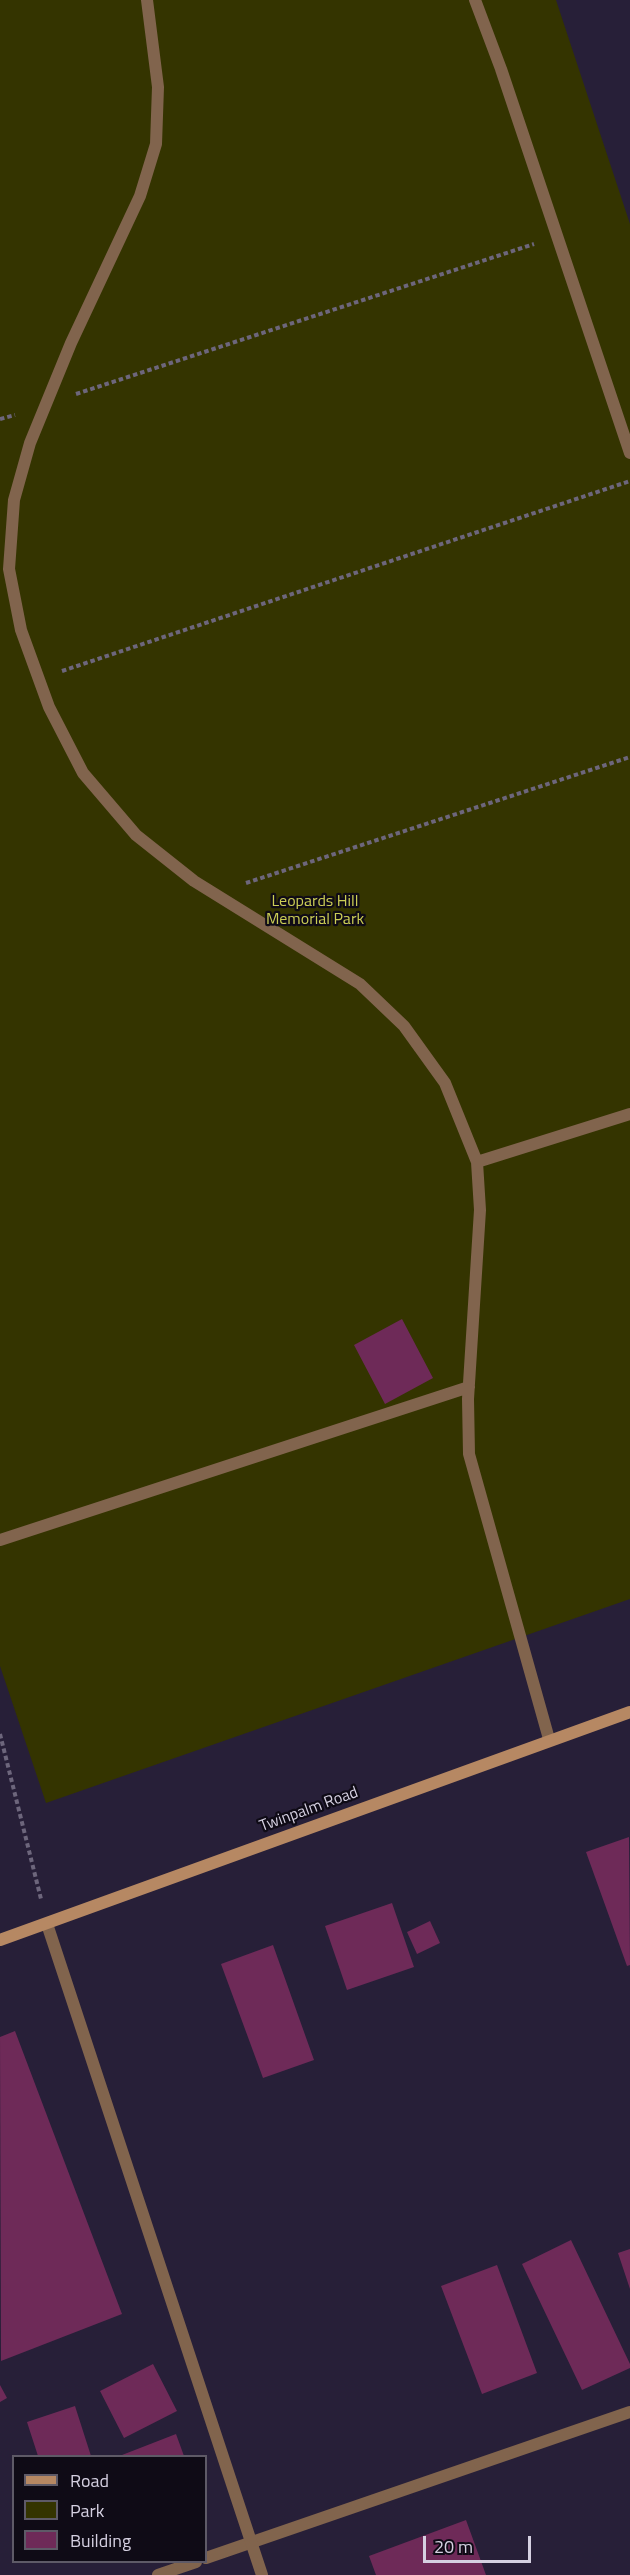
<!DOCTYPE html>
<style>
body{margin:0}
#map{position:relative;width:630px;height:2575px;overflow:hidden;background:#271f38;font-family:"Titillium Web",sans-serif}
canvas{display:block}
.legend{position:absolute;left:12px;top:2455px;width:195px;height:108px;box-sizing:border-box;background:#0f0b16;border:2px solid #5e5a67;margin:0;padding:8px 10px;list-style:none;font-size:18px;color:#d5d0e1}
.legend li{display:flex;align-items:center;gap:12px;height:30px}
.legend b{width:30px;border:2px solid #5e5a67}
.scale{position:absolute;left:423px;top:2536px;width:108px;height:27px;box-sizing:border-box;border:3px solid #d5d0e1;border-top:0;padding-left:8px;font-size:18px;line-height:21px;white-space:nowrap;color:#d5d0e1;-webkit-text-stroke:4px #0f0b16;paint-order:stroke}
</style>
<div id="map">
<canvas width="630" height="2575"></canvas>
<ul class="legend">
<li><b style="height:8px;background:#b68863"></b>Road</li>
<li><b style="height:16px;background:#343400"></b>Park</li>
<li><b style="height:16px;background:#6e2a58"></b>Building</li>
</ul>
<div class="scale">20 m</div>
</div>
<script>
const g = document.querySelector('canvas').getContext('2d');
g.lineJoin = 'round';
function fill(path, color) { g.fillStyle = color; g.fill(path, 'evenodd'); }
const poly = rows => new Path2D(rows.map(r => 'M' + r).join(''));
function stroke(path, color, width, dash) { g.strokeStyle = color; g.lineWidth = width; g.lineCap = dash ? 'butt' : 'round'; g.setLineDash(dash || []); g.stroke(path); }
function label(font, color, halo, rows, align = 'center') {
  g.font = font + ' "Titillium Web",sans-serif'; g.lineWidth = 4.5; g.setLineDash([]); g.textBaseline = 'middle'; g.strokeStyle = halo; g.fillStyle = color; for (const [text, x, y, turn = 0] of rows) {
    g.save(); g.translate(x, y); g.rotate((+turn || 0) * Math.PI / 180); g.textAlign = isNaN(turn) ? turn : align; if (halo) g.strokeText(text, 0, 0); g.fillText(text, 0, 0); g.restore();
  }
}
fill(poly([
 [0,0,556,0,630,224,630,1599,46,1803,0,1666]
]), '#343400');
fill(poly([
 [402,1319,433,1378,385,1404,354,1345],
 [629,1837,630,1965,627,1966,586,1852],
 [392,1903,414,1967,347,1990,325,1926],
 [430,1921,440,1943,417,1954,407,1932],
 [273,1945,314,2060,263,2078,221,1964],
 [15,2031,122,2314,1,2361,0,2037],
 [571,2240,630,2364,630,2368,582,2390,522,2264],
 [630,2249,630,2289,618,2253],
 [497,2265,537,2373,482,2394,441,2286],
 [153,2364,177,2411,124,2438,100,2391],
 [0,2385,7,2398,0,2402],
 [75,2406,91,2456,38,2456,27,2422],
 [176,2434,184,2456,123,2456,122,2455],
 [466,2520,486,2575,376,2575,369,2556]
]), '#6e2a58');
stroke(poly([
 [76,394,534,244],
 [0,419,15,415],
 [62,671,630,481],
 [246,883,630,757],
 [0,1734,41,1899]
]), '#6d667c', 4, [4.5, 3]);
stroke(poly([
 [147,0,158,87,156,144,140,196,71,343,30,443,14,500,9,569,21,630,49,707,83,773,136,835,194,881,360,984,404,1026,445,1083,477,1162,480,1210,468,1399,469,1454,549,1739],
 [475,0,501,69,630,453],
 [477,1162,630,1114],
 [0,1540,469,1387]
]), '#81644d', 12);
stroke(poly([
 [206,2558,630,2412],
 [158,2575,196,2562]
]), '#81644d', 12);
stroke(poly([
 [47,1924,262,2575]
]), '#81644d', 12);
stroke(poly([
 [0,1940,630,1712]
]), '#b68863', 12);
label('16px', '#ccce56', '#0f0b16', [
 ["Leopards Hill",315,902],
 ["Memorial Park",315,920]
]);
label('16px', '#d5d0e1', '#0f0b16', [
 ["Twinpalm Road",309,1810,-20]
]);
</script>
